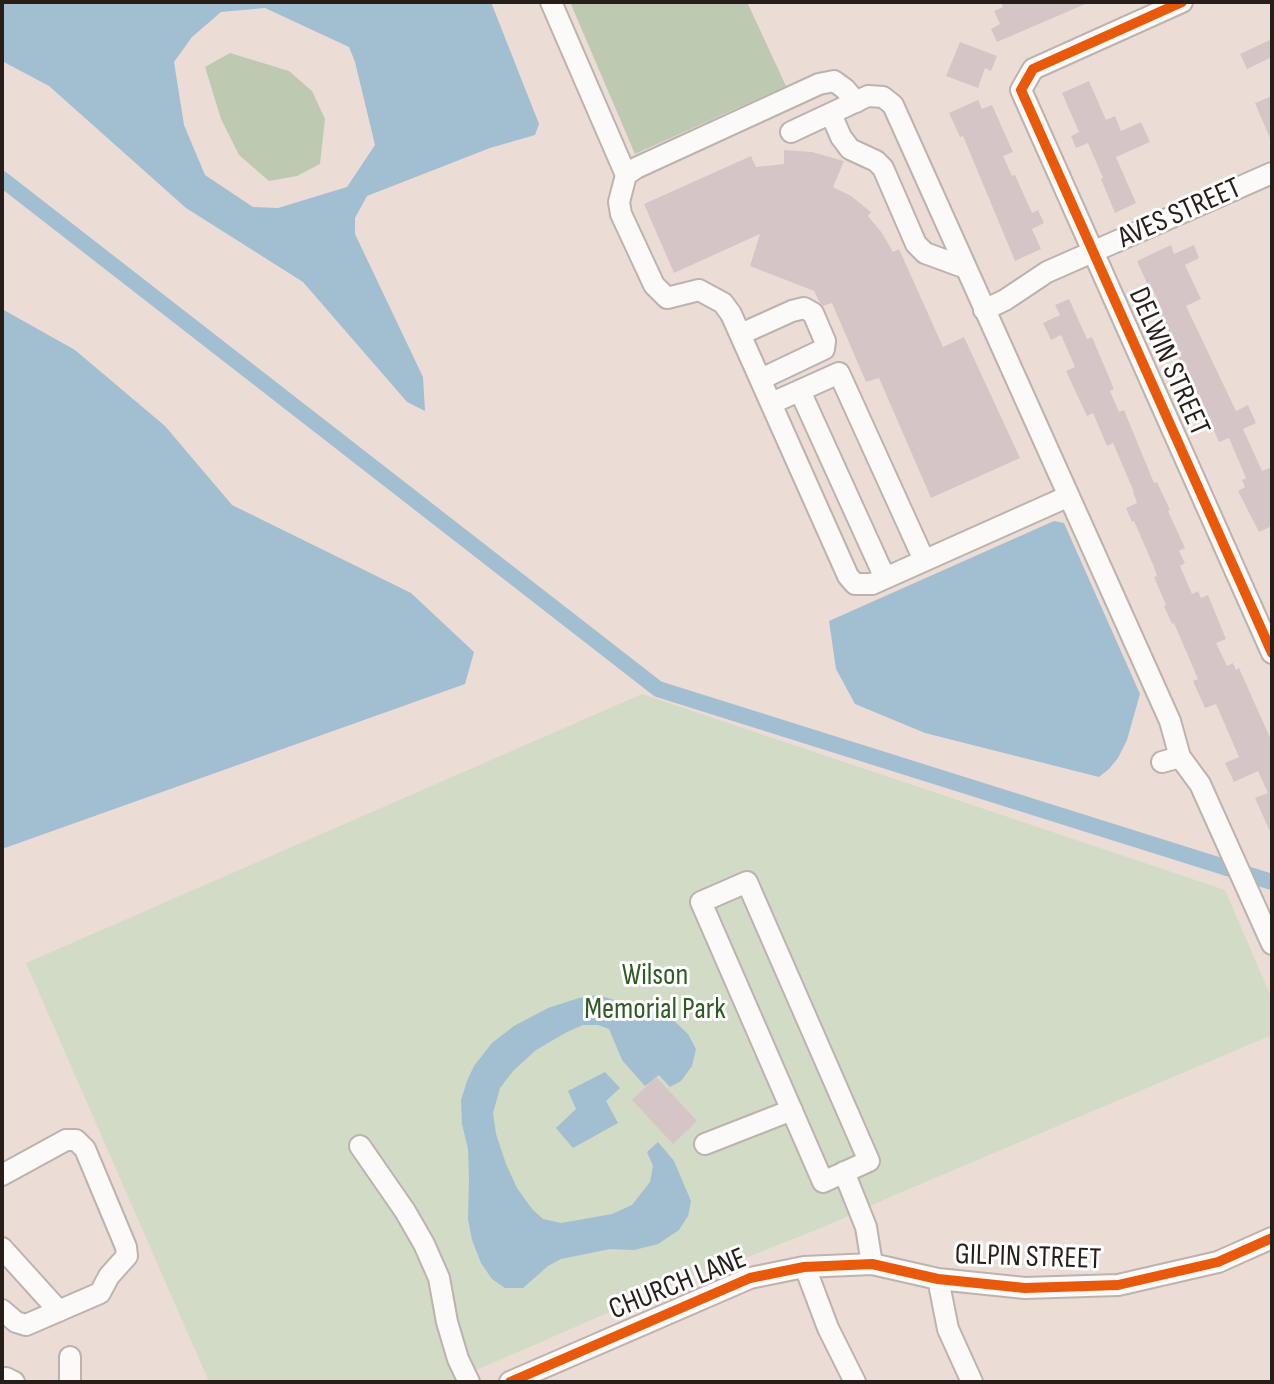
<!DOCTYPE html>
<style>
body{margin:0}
#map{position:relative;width:1274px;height:1384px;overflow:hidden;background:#ebddd6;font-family:"Sofia Sans Condensed",sans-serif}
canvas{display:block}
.frame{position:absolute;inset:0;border:4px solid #271e1a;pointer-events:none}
</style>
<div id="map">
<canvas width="1274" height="1384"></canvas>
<div class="frame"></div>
</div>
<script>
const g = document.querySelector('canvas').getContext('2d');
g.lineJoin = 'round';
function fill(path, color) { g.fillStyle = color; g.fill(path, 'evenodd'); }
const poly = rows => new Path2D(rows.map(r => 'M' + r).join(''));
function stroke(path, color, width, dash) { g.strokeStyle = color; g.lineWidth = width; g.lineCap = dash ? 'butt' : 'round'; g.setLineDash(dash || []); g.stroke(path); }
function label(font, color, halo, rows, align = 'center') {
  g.font = font + ' "Sofia Sans Condensed",sans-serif'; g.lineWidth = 6; g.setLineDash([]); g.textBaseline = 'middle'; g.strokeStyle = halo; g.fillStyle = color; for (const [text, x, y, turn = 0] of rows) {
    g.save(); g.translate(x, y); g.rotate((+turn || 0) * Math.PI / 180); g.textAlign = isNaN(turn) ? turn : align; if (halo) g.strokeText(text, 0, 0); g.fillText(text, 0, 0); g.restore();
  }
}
fill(poly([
 [642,694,1225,890,1272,999,1272,1035,895,1195,826,1226,743,1259,720,1264,449,1382,209,1382,26,963]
]), '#d2dbc5');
fill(poly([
 [570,2,747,2,786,86,635,154],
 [230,53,289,71,312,91,325,119,320,164,297,176,269,181,239,155,221,119,205,67]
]), '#bdc9b0');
fill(poly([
 [2,2,491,2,539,124,535,135,490,148,367,196,355,218,355,234,423,377,425,411,407,402,303,282,186,208,49,86,2,61],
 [265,8,349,47,355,62,375,145,347,187,278,208,253,207,205,175,184,125,174,62,192,37,221,12],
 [2,309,75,350,165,426,232,505,411,593,474,652,465,684,2,849],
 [1054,521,1064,523,1140,694,1127,740,1118,758,1109,769,1099,777,925,733,855,704,836,669,829,621],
 [598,995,670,1017,688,1034,696,1049,692,1066,681,1081,670,1087,659,1075,645,1086,622,1060,609,1029,598,1025,583,1025,567,1032,536,1050,513,1071,500,1088,493,1113,496,1134,506,1164,517,1188,532,1209,543,1219,561,1223,612,1214,632,1205,650,1182,653,1166,647,1152,658,1142,674,1161,691,1201,688,1216,679,1230,658,1244,634,1250,610,1249,561,1259,548,1266,523,1288,505,1288,492,1279,481,1263,472,1240,468,1219,469,1179,468,1149,462,1124,461,1100,467,1081,474,1066,492,1043,514,1026,548,1008,579,998],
 [605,1072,620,1088,606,1101,618,1123,573,1148,556,1128,576,1109,568,1091]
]), '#a2bed1');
stroke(poly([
 [2,179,658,689,1272,882]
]), '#a2bed1', 16);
fill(poly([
 [1001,2,1090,2,997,42,991,29,1000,24,994,11,1003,7],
 [1272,39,1272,57,1247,69,1240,54],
 [960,42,997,56,991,71,985,68,978,88,946,76],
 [1089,81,1106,120,1115,116,1121,131,1141,122,1150,142,1116,157,1136,203,1115,213,1101,179,1103,178,1088,143,1076,148,1071,136,1079,132,1062,93],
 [1272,96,1272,143,1255,103],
 [978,100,982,109,992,105,1013,152,1003,156,1012,176,1015,175,1032,213,1038,210,1044,223,1032,229,1041,249,1015,261,963,136,960,137,949,113],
 [784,150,812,152,844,161,833,187,851,196,871,212,868,216,882,233,893,252,899,249,943,347,964,337,1020,458,931,498,879,378,866,382,832,303,823,306,819,301,814,291,750,266,760,234,674,273,644,204,751,156,756,167,784,164],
 [1171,245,1174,254,1194,245,1199,258,1185,265,1201,299,1186,306,1236,411,1248,405,1256,423,1243,429,1262,471,1272,467,1272,526,1259,532,1238,491,1245,487,1242,480,1246,478,1229,438,1219,442,1187,369,1184,370,1158,312,1162,310,1152,288,1150,290,1137,261],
 [1069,299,1087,339,1092,337,1114,389,1110,391,1119,412,1124,410,1154,483,1157,482,1170,510,1168,511,1185,548,1179,551,1185,563,1180,566,1192,594,1198,591,1201,598,1208,595,1226,639,1216,643,1227,666,1233,663,1236,670,1239,668,1272,742,1272,836,1255,798,1268,793,1258,771,1234,782,1225,763,1239,757,1216,704,1205,708,1193,681,1198,679,1174,623,1172,624,1164,606,1166,605,1154,577,1157,576,1154,567,1134,521,1132,522,1126,508,1137,503,1133,492,1134,492,1113,443,1107,446,1093,413,1087,416,1066,371,1075,367,1061,335,1051,340,1043,323,1060,315,1055,305],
 [656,1077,697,1121,673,1144,632,1100]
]), '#d6c5c7');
const minor = poly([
 [551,2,626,175],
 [1182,2,1033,69,1021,90,1272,653],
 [856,102,845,89,834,81,819,84,636,168,626,175,619,202,621,214,654,285,667,298,699,290,723,303,731,314,848,576,855,584,872,584,1069,496],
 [831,114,841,137,850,149,876,161,883,168,916,244,925,253,966,268],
 [791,132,868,96,883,97,893,105,1170,721,1180,757],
 [984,310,1005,300,1047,272,1272,173],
 [741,334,792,311,804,308,813,313,825,341,824,349,761,379],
 [800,391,885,578],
 [772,403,839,373,924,560],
 [1162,762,1180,757,1200,784,1272,944],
 [747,882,869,1161,823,1182,701,902,747,882],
 [705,1144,792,1110],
 [360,1146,405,1211,424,1244,439,1278,447,1322,458,1359,469,1382],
 [844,1172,866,1227,872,1264],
 [2,1175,66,1140,76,1140,85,1149,126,1247,127,1256,109,1276,100,1293,26,1325,16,1322,2,1310],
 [2,1248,59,1311],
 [805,1267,828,1328,855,1382],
 [938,1279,948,1329,972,1382],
 [6,1378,14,1382],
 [70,1382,70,1357],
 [510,1382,750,1278,804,1267,872,1264,938,1279,1025,1288,1118,1285,1218,1262,1272,1238]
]);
stroke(minor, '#bdb2ad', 24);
stroke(minor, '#fcfaf9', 20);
stroke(poly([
 [1182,2,1033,69,1021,90,1272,653],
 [510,1382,750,1278,804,1267,872,1264,938,1279,1025,1288,1118,1285,1218,1262,1272,1238]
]), '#e8590c', 10);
label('30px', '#271e1a', '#fff', [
 ["AVES STREET",1180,214,-24],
 ["DELWIN STREET",1168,362,66],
 ["GILPIN STREET",1028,1258,2],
 ["CHURCH LANE",678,1285,-22]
]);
label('30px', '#305b25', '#fff', [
 ["Wilson",655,976],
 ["Memorial Park",655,1010]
]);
</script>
